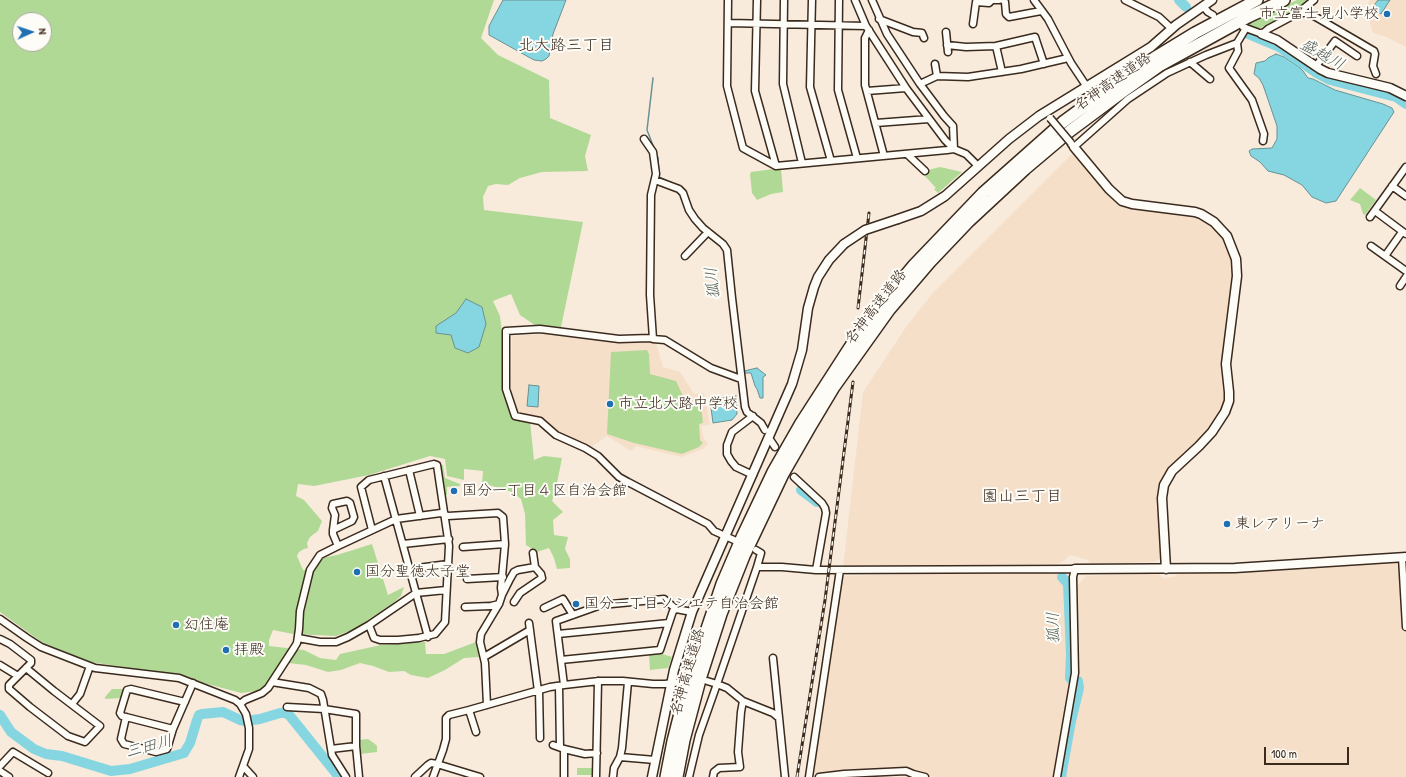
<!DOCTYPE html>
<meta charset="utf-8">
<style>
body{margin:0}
#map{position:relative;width:1406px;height:777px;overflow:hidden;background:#f8ebdc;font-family:"Patrick Hand",sans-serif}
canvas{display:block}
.north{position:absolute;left:12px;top:12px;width:40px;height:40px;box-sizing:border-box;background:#fdfcf7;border:1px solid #afa8a0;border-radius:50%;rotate:87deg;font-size:11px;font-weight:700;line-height:16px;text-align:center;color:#3b2a1e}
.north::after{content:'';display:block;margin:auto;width:14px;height:18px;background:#1f6fb2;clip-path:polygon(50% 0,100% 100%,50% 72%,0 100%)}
.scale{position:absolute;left:1264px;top:747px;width:85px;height:18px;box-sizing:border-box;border:2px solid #3b2a1e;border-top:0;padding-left:5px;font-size:12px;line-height:14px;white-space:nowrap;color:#3b2a1e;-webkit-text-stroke:3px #fdfcf7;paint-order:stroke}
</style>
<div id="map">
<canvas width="1406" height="777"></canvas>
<div class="north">N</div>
<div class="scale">100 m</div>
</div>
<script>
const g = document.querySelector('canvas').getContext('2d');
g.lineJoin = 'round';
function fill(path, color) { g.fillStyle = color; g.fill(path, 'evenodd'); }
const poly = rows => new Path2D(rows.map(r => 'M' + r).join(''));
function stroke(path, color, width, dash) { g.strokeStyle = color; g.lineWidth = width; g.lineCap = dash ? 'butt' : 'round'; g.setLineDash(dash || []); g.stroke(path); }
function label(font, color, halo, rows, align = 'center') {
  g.font = font + ' "Patrick Hand","Klee One",sans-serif'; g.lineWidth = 4; g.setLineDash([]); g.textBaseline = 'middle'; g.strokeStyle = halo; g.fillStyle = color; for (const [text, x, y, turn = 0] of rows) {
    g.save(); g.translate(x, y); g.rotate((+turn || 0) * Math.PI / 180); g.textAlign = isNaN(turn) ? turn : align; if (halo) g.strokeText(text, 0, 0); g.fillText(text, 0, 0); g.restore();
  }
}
fill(poly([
 [1370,0,1406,0,1406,47,1386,37,1373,33,1370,24,1367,5],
 [1074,152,1115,199,1190,213,1209,221,1228,243,1235,272,1226,392,1224,409,1206,435,1197,444,1186,450,1174,462,1173,466,1162,479,1160,488,1161,557,1159,560,1154,562,1092,564,1090,563,1088,560,1070,555,1062,562,1054,564,843,567,863,392,906,327,932,294],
 [544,334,621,343,650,340,656,343,663,367,680,372,694,394,704,393,710,425,701,426,703,437,708,444,703,449,681,457,636,446,631,451,607,436,590,448,562,437,540,419,518,414,511,389,512,336],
 [1406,561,1406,777,1065,777,1080,691,1077,586,1086,576,1155,573,1160,575,1162,578,1174,577,1178,574,1220,573,1242,574,1250,570],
 [940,573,942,574,1031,573,1057,574,1066,584,1069,681,1053,777,936,777,920,774,908,767,852,769,814,773,811,769,841,578,846,576]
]), '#f5dfc9');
fill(poly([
 [0,0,494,0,481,38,498,55,549,80,550,118,591,135,585,156,588,171,542,172,520,178,508,185,496,184,488,186,483,197,484,210,583,222,561,327,536,326,520,315,511,294,493,301,500,316,502,332,503,349,502,387,513,419,530,421,534,460,544,456,562,458,556,488,552,501,563,512,553,520,554,535,568,537,565,549,570,559,570,568,557,569,554,558,549,548,537,552,526,545,525,514,521,499,512,492,482,483,483,471,464,469,464,480,447,476,445,459,430,456,369,475,314,486,298,484,296,496,304,500,322,521,318,531,310,537,307,543,308,548,304,549,299,552,297,556,303,570,315,570,322,558,337,555,372,544,388,595,404,587,401,596,392,604,353,630,336,636,293,634,273,630,269,640,269,646,304,650,320,658,336,660,340,654,381,645,425,642,426,654,444,654,476,642,479,657,464,658,445,670,428,678,411,675,404,671,389,672,373,666,360,663,341,670,328,672,306,665,288,663,279,664,267,685,257,691,241,693,170,674,90,662,43,643,0,612],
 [20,20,44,20,44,44,20,44],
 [1297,0,1308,0,1296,11,1260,28,1254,28,1247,24],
 [940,167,962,172,938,193,934,189,936,188,923,174,928,170],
 [781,168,783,192,771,194,757,200,752,193,750,174,751,172],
 [1360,188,1376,200,1365,215,1363,214,1360,204,1350,200],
 [647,350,649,354,650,374,676,381,688,407,701,405,703,423,699,424,700,440,703,443,699,447,682,454,634,443,607,434,611,352],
 [438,465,443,465,445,478,460,484,460,486,447,487,447,495,443,495],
 [659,653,672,657,668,668,650,670,649,654],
 [112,689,124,689,121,698,105,699,105,697],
 [368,739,375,744,377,746,377,752,360,754,359,740],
 [577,768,594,768,594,775,577,775]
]), '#b1d996');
const water = poly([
 [503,0,566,0,553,34,549,56,546,59,542,61,534,60,489,35,489,26,503,0],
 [1378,0,1390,0,1381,14,1372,8,1378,0],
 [1276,54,1284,57,1299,67,1303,71,1308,78,1313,79,1335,90,1383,104,1392,108,1394,112,1336,201,1326,203,1312,197,1302,185,1284,175,1268,171,1260,162,1251,156,1249,151,1252,149,1272,148,1277,139,1277,126,1263,85,1259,78,1254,74,1256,63,1265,61,1268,58,1276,54],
 [466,299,482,307,486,324,479,347,468,353,455,348,451,335,436,333,436,326,456,313,466,299],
 [757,368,766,375,763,377,763,398,760,398,757,389,755,386,751,373,744,373,744,371,757,368],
 [529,385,539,386,538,407,527,406,529,385],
 [736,396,737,414,732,420,713,423,710,400,736,396]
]);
fill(water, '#86d6e1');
stroke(water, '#689193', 1);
stroke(poly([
 [653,78,647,130,658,158,659,177,682,188,686,193],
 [726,273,729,299],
 [733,330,735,344],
 [737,368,737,374]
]), '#689193', 1.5);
stroke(poly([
 [1179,0,1186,7],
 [1248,34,1279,47,1315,72,1330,80,1388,95,1396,97,1406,104],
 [801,490,817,502],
 [1062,577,1068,584,1071,654,1070,678,1071,679],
 [0,715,11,732,34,749,46,754,62,756,111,771,130,769,184,753,190,743,197,720,199,715,202,714,223,712,240,720,245,721,260,719,280,713,286,713,290,716,339,777],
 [1061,777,1071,721,1079,688,1078,681]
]), '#86d6e1', 10);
const street = poly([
 [728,0,727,86,743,148,776,166,947,150,954,149,953,126,944,116,920,84,887,34,872,0],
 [757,0,755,91,776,166],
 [784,0,783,84,802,163],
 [812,0,810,87,831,161],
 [839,0,838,90,857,158],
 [855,0,866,26,906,88,945,140,954,149,966,154,978,166],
 [1003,0,1005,2,1006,14,1009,17,1041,11],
 [1034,0,1048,19,1071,63,1087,87],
 [1125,0,1159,17,1172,29],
 [1203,6,1208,12,1213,15],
 [1298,13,1309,13,1374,51,1375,54,1373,66,1376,74],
 [879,19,913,32,922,33,924,38],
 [728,23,866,26],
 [973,24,976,2,989,3,992,0,999,0],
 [1243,27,1262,34,1268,29,1298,13,1314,0],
 [869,30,865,38,865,85,884,156],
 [946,32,948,52],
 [1237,43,1238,51,1229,68,1252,100,1264,134,1263,141],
 [947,45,966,47,996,46,1035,37,1044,64],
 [996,46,1002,72],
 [1190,62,1210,79],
 [935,64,937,76],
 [1316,66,1335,41,1357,56],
 [920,84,937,76,968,77,981,75,1021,69,1068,58],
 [867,91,906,88],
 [876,123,929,119],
 [644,139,653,152,656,174,651,195,650,295,653,339,665,340,711,368,741,379],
 [1071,144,1074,147,1128,99,1167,73,1206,55,1237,43,1246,28],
 [907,154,925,171],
 [655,180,679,189,683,193,689,210,695,219,703,228,723,244,727,250,732,298,745,407,747,412,761,423,765,430],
 [1392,186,1406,196],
 [1375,211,1406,234],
 [1370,217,1406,167],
 [1371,246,1406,271],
 [685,256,708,232],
 [1385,256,1402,232],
 [1400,286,1406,277],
 [653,339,650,338,619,339,540,329,506,331,506,389,515,416,540,421,556,435,585,448,598,456,619,477,628,482,708,524,714,531,734,540],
 [771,441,775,447],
 [409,470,420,516],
 [753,475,736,467,731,461,727,454,727,445,732,432,753,416],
 [384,476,428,637],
 [794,477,822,503,825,508,826,513,816,570],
 [333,530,352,521,354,517,350,503,347,501,333,504,332,508,335,515,333,530,333,534,338,546],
 [403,544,449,539],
 [463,547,505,544],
 [756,550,761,553,757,567],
 [1402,557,1406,627],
 [410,569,448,564],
 [467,579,503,577],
 [502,595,510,579,514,572,518,570,535,567],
 [514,602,520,593,542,578,541,574,535,567,533,553],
 [465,607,491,606,499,604],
 [544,608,563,599,573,615],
 [0,619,27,638,41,647,95,668,179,678,235,700,240,704,246,714,249,728,249,749,239,777],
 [529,623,538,691],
 [369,625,374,638,380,640,398,640,419,638,435,634,445,622,449,546,437,465,434,464,369,480,361,487,372,530],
 [558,634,669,623],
 [298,638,320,642,336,642,348,637,369,625,416,593,446,590],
 [0,639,10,644,31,660,31,663,9,685,9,689,30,707,68,736,85,742,100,726,54,691,26,668],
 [484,657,530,630],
 [773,658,785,777],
 [561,660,660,650,673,611,676,609],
 [0,665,18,676],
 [707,681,717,684,757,567,782,567,816,570,1075,569,1073,577,1075,673,1057,777],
 [272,682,309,688,321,694,323,700,332,755,346,777],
 [564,685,556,621,601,605,664,599,676,609,692,612],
 [559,686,560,747],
 [539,690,540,738],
 [72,704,80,694,90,666],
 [240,704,245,700,262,693,268,688,294,648,297,643,299,629,300,611,310,570,320,555,338,546,396,519,441,513,448,516,498,513,503,517,505,544,501,588,502,595,499,604,481,634,480,642,485,663,487,705],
 [287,707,324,709,356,714,356,746,359,777],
 [469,710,476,732],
 [126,717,121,739,124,744,156,752,167,749,173,729,193,683],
 [173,729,122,716,120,713,127,690,131,689,185,702],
 [553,745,564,749,585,754,597,753],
 [331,749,356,746],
 [564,749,564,777],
 [620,757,655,760],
 [0,766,13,752,48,773],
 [243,766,253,777],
 [0,771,9,777],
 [415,777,428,765,431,763,437,764,480,777],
 [433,777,443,750,446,739,446,718,449,715,469,710,550,687,564,685,599,681,623,681,653,684,665,684,682,682],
 [596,777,598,681],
 [613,777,614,768,620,757,622,748,628,682],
 [689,777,699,735,717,684,727,688,743,701,773,713,779,718],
 [713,777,714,772,719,768,740,767,738,752,741,712,743,701],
 [809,777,840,570],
 [819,777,844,774,906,771,913,774,925,777]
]);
const secondary = poly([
 [1262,34,1277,40,1320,69,1328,73,1390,88,1406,96],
 [1074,147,1109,189,1122,201,1132,204,1195,212,1201,214,1214,222,1227,236,1236,259,1237,276,1226,364,1229,392,1229,401,1225,412,1212,432,1199,446,1172,471,1164,485,1162,498,1166,569],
 [898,219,921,211,945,196,1009,139,1039,116,1151,47,1176,25,1212,0],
 [1075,569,1235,568,1406,557],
 [652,777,674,670,692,612,792,384,802,350,808,308,814,287,818,277,829,260,844,244]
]);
const highway = poly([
 [666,777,673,741,685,694,722,584,743,535,773,472,801,423,852,344,881,305,914,265,983,193,1063,122,1115,84,1154,58,1195,33,1257,0],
 [677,777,684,740,701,676,721,614,744,556,783,474,810,427,834,387,889,310,930,262,969,221,1025,169,1070,131,1121,93,1159,66,1248,17,1284,0]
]);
stroke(street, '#3b2a1e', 9);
stroke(secondary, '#3b2a1e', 11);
stroke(highway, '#3b2a1e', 14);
stroke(street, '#fdfcf7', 6);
stroke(secondary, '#fdfcf7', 8);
stroke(highway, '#fdfcf7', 11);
const rail = poly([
 [858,308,869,213],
 [797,777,825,600,853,382]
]);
stroke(rail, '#3b2a1e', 3);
stroke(rail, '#fdfcf7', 1.5, [4.5]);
const streetBridge = poly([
 [1050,118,1071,143]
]);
const secondaryBridge = poly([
 [844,244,865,230,898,219]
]);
stroke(streetBridge, '#3b2a1e', 9, []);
stroke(secondaryBridge, '#3b2a1e', 11, []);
stroke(streetBridge, '#fdfcf7', 6);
stroke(secondaryBridge, '#fdfcf7', 8);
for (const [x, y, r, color] of [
 [1387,14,4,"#1f6fb2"],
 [610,404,4,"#1f6fb2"],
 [454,491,4,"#1f6fb2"],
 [1227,524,4,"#1f6fb2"],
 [357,572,4,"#1f6fb2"],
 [576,604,4,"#1f6fb2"],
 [176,625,4,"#1f6fb2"],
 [226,650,4,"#1f6fb2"]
]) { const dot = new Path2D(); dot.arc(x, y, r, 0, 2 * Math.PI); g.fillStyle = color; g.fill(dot); stroke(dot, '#fdfcf7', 1.5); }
label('15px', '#3b2a1e', '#fdfcf7', [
 ["市立富士見小学校",1379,14,"right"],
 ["市立北大路中学校",618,404],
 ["国分一丁目４区自治会館",462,491],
 ["東レアリーナ",1235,524],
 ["国分聖徳太子堂",365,572],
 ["国分一丁目ソシエテ自治会館",584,604],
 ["幻住庵",184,625],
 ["拝殿",234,650]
], 'left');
label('15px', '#3b2a1e', '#fdfcf7', [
 ["名神高速道路",1113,82,-35],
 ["名神高速道路",876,307,-52],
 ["名神高速道路",688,672,-74]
]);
label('16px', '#3b2a1e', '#fdfcf7', [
 ["北大路三丁目",566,46],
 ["園山三丁目",1022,497]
]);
label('italic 16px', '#525e58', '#fdfcf7', [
 ["盛越川",1322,55,29],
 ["狐川",713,283,-96],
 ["狐川",1054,628,-92],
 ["三田川",149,747,-15]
]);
</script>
